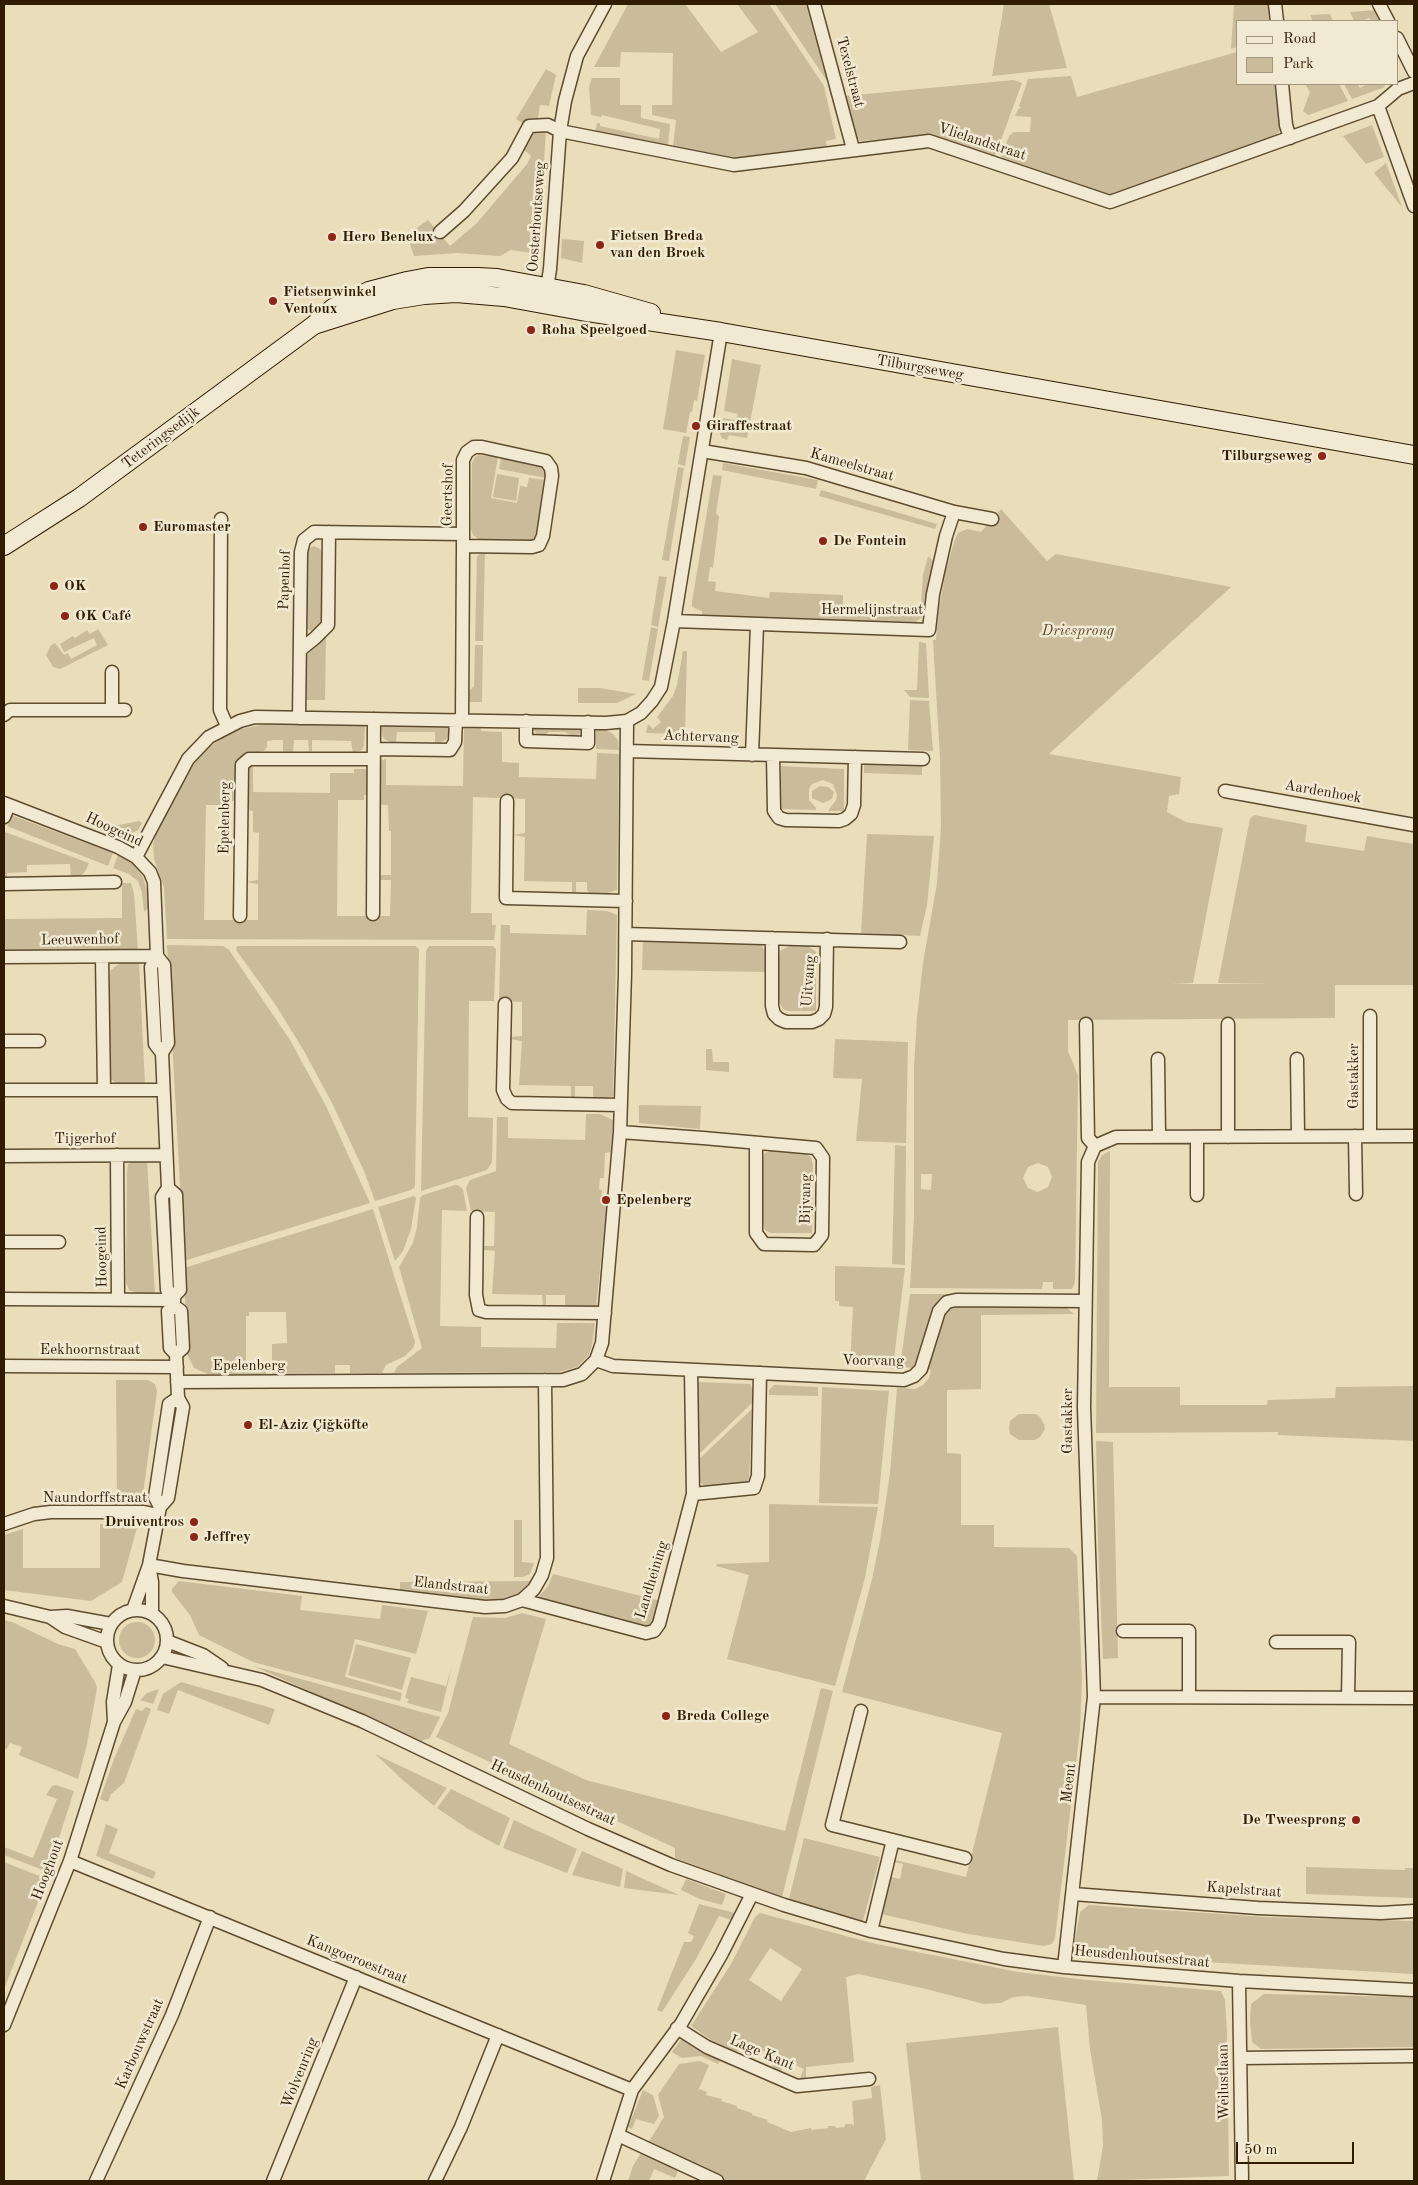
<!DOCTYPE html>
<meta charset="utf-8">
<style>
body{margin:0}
#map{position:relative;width:1418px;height:2185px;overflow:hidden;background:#eaddba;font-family:"Old Standard TT",serif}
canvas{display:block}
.frame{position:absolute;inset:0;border:5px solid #301c00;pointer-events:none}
.legend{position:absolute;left:1236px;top:20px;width:162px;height:65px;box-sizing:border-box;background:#f1e9d2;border:1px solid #a4977e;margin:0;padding:6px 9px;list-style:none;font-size:15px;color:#301c00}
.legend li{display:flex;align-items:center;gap:10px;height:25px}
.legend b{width:25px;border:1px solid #a4977e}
.scale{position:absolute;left:1236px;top:2142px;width:118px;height:22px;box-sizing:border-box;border:2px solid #301c00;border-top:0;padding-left:6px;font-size:15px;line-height:18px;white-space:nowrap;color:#301c00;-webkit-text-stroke:4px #f1e9d2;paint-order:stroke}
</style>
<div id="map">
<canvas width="1418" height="2185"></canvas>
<div class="frame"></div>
<ul class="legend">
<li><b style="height:6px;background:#f1e9d2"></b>Road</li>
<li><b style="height:14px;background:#cabc9a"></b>Park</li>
</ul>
<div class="scale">50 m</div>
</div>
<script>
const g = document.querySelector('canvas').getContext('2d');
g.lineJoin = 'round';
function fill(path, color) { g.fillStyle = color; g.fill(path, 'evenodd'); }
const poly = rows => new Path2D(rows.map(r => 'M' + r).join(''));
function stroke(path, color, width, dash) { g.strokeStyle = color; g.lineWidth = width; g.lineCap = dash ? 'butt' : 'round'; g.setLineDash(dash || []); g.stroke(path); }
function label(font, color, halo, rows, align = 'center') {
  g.font = font + ' "Old Standard TT",serif'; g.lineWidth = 5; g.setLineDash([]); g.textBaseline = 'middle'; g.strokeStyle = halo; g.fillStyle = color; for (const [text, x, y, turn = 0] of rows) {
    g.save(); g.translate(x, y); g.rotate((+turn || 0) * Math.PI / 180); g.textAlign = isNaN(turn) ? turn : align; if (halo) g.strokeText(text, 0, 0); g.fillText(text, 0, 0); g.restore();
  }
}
fill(poly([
 [628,4,685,4,721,52,758,32,737,4,769,4,824,86,836,139,826,141,827,146,733,158,673,147,676,120,652,115,652,105,672,105,673,53,621,52,620,67,594,67],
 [775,4,808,4,828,81,827,81],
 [1004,4,1049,4,1067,68,992,76],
 [1234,4,1270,4,1271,21,1237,21,1237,47,1231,49],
 [1378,10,1384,21,1371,21,1369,18,1362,21,1354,21,1350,12],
 [1330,14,1333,21,1313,21,1310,15],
 [1237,52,1237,84,1276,84,1280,130,1276,136,1115,194,1103,195,1001,158,1009,136,1014,132,1030,132,1031,117,1015,116,1018,109,1021,108,1019,106,1028,79,1071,76,1077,97],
 [546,69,556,75,549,106,540,105,538,118,527,121,524,124,516,119],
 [592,78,620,78,620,105,641,105,641,118,670,124,668,146,595,132,597,123,600,123,600,126,659,139,660,129,602,115,601,117,591,115,589,87],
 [1014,80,1022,83,995,156,932,135,860,141,856,136,845,96],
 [1305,84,1339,84,1348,101,1308,115,1303,111,1310,92],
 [1344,84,1357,84,1360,88,1367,84,1384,84,1385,87,1352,99],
 [1372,125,1384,157,1366,164,1343,136],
 [546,130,538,254,511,250,500,256,457,253,414,256,407,235,428,220,435,228,431,231,439,240,443,238,450,246,477,223,527,164,531,156,523,149,532,134,534,131],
 [1386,163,1402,207,1374,173],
 [562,239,584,241,582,263,561,258],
 [676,350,705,355,697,401,694,400,692,412,690,412,686,433,663,429],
 [732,359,761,365,747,438,729,435,727,440,722,438,720,434,723,418,736,420,738,414,724,411],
 [683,436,690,437,685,466,678,464],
 [479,455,498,457,491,498,517,503,520,486,527,487,529,478,546,480,538,530,533,539,528,541,480,540,473,535,471,529,472,463,475,457],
 [501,458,539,464,543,467,546,478,499,469],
 [723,463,818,480,816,489,722,470],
 [678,467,684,468,669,561,662,560],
 [497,474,519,478,516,501,493,497],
 [713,475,722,476,716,513,719,517,715,552,713,568,710,567,708,581,716,582,715,591,769,598,770,592,843,595,843,604,845,606,921,605,923,575,928,556,934,562,922,617,912,625,702,617,702,611,692,607,692,602],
 [821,490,937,524,935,529,819,496],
 [1001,509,1047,561,1056,554,1231,587,1049,754,1181,777,1179,794,1169,796,1167,812,1186,822,1223,828,1193,983,1171,984,1270,984,1218,983,1250,819,1254,815,1307,825,1305,842,1364,851,1367,836,1414,844,1414,985,1335,985,1335,1018,1068,1020,1068,1051,1078,1076,1075,1282,1072,1289,1053,1289,1053,1282,1043,1282,1042,1289,910,1288,914,1216,914,1066,917,1017,923,963,937,883,941,826,940,758,933,640,936,640,938,614,946,570,955,539,958,533,967,529,981,532],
 [1038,1163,1048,1167,1052,1177,1048,1187,1038,1192,1028,1188,1023,1178,1028,1167],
 [921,1174,932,1174,931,1190,921,1189],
 [314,546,320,549,322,553,322,622,315,631,310,631,307,629,306,623,306,553,308,549],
 [485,551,483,641,475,641,477,556],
 [659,576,667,577,658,627,651,625],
 [651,627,658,629,649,681,642,680],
 [98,629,108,645,60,669,53,667,46,655,51,645,55,643,64,655,68,653,71,659,97,645,94,638,64,652,60,644,73,636,75,638,87,630,90,634],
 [326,636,325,700,305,700,305,659,309,652],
 [919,642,926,643,929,698,910,697,904,690,917,690],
 [475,645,483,645,482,702,468,702,467,693,474,686],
 [683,651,687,651,685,734,646,733,648,724,653,729,661,722,657,717,673,696,677,685],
 [578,688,600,688,636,694,617,703,578,703],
 [910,700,929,701,933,751,908,750],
 [266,724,365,725,364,745,362,750,353,753,351,741,312,740,312,751,309,752,308,740,294,740,293,752,283,752,283,740,274,740,267,741,267,747,264,751,243,755,238,760,236,801,227,801,227,805,206,805,204,920,258,920,258,884,246,882,258,880,259,833,253,832,253,811,247,810,249,767,253,767,253,792,330,793,330,773,354,773,354,769,366,769,368,772,368,795,364,795,364,800,338,800,337,916,390,916,391,880,381,880,380,877,381,875,391,875,391,831,389,831,388,805,380,805,380,761,386,759,386,785,463,786,464,727,481,727,481,731,502,732,502,762,519,763,519,777,596,779,597,753,619,754,617,890,608,893,590,894,587,890,587,882,576,882,576,893,572,893,572,882,524,881,525,837,513,835,525,833,525,799,473,797,471,913,492,913,492,925,496,925,494,940,167,939,164,887,154,859,153,844,157,830,194,764,204,751,230,733,241,729],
 [381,725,449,727,449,733,447,739,437,745,435,744,435,732,397,732,396,741,393,744,383,738],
 [533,728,581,729,581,733,574,737,565,732,549,732,543,736,537,735],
 [596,729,606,730,613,734,618,740,619,750,596,749],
 [864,763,922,763,922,775,864,773],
 [781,766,844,769,844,811,828,811,836,800,837,795,833,784,823,780,812,784,809,789,809,800,816,808,816,810,781,809],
 [820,786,828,787,834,792,832,799,823,803,812,798,812,791],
 [11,815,113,853,108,866,7,826],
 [139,821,142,823,138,830,129,835,111,830,109,827],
 [5,832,89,863,86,870,82,875,71,877,70,864,27,865,27,872,7,873,7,878,4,878],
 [867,834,934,836,927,905,920,936,861,933],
 [118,855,133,863,143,877,147,891,149,907,144,912,142,893,138,881,129,874,113,868],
 [122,883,131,883,134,894,138,951,4,952,4,919,122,918],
 [587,910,607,911,617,915,613,1096,607,1098,593,1098,593,1086,575,1086,575,1098,571,1097,571,1086,519,1085,522,1041,510,1039,511,1037,522,1036,522,1002,499,1001,501,925,510,925,510,933,586,935],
 [643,941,756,944,762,946,765,951,766,972,642,970],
 [167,945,223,946,229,950,290,1040,326,1106,370,1203,184,1261],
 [237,946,415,946,419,949,415,1187,411,1190,375,1201,364,1171,332,1103,304,1051,275,1004,236,950],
 [429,946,493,946,496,949,494,1001,469,1001,468,1117,493,1118,492,1162,487,1170,421,1191,426,951],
 [789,946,808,946,816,952,816,1011,789,1011,784,1010,778,1001,779,956,780,951],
 [120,963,139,963,145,1084,116,1083,111,1079,110,1073,110,975,111,970],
 [835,1039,908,1042,906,1143,856,1141,862,1079,833,1078],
 [706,1049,712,1049,713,1062,729,1062,729,1072,706,1070],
 [639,1105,701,1106,700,1129,639,1123],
 [586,1114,600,1114,613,1120,611,1152,605,1153,604,1178,600,1178,599,1189,602,1190,601,1202,607,1203,596,1307,567,1307,565,1305,565,1295,546,1295,546,1307,543,1305,542,1295,492,1294,495,1251,484,1250,483,1248,484,1246,494,1246,495,1212,471,1211,466,1188,470,1180,496,1171,497,1117,508,1117,508,1138,585,1140],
 [895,1145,906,1146,905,1265,892,1264],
 [772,1150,803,1152,811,1157,813,1165,812,1233,771,1233,765,1230,762,1222,762,1160,765,1153],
 [1110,1151,1109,1387,1180,1387,1180,1405,1267,1405,1268,1400,1335,1398,1336,1387,1414,1386,1414,1441,1278,1435,1278,1432,1096,1433,1098,1162,1102,1155],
 [136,1160,147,1160,155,1293,137,1293,129,1290,126,1282,127,1172,128,1164],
 [455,1185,458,1185,463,1189,467,1211,442,1210,440,1326,481,1327,481,1347,556,1348,557,1323,595,1323,592,1345,589,1355,577,1367,559,1372,394,1373,397,1367,422,1348,399,1267,413,1243,417,1227,420,1198,423,1195],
 [414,1196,416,1198,411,1229,403,1251,395,1261,378,1207],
 [373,1209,415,1342,413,1348,405,1356,386,1365,382,1373,350,1373,350,1365,335,1365,335,1373,272,1374,272,1344,287,1343,286,1312,249,1312,249,1316,246,1316,246,1362,266,1362,266,1374,208,1374,194,1368,187,1354,184,1268],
 [835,1266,905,1268,893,1367,850,1364,853,1307,839,1306,839,1301,835,1301],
 [910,1294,953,1294,941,1299,933,1309,914,1368,900,1367],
 [956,1306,1062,1307,1067,1308,1074,1314,981,1315,981,1389,947,1390,947,1453,961,1454,961,1525,994,1525,994,1547,1069,1548,1077,1556,1082,1679,1080,1730,1055,1938,1052,1944,1044,1946,968,1934,881,1914,891,1877,900,1879,903,1864,894,1862,895,1860,966,1877,1002,1733,842,1692,872,1579,880,1540,890,1473,897,1388,915,1389,923,1385,929,1378,931,1370,927,1368,944,1314,949,1308],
 [116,1380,148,1380,155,1384,157,1391,142,1501,117,1501],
 [697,1382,750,1384,753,1390,752,1403,697,1456],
 [774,1385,818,1387,818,1396,769,1395,769,1390],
 [822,1387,889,1391,878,1504,819,1503],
 [178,1405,164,1496,160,1498,173,1407],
 [752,1409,749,1479,745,1484,708,1487,702,1484,698,1477,697,1461],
 [1019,1414,1036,1414,1040,1417,1044,1424,1045,1429,1040,1437,1035,1440,1019,1440,1010,1434,1009,1428,1010,1421],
 [1096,1441,1113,1442,1118,1658,1103,1659,1098,1545],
 [769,1504,878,1507,865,1578,835,1686,727,1659,749,1575,716,1566,717,1564,769,1562],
 [514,1520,522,1520,522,1562,534,1563,530,1574,523,1577,514,1577],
 [100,1524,138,1524,122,1582,91,1601,4,1590,4,1535,23,1529,23,1568,100,1568],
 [553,1574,661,1601,653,1623,647,1626,641,1625,537,1599,548,1586],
 [179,1581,302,1596,300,1610,380,1619,382,1605,428,1611,416,1654,355,1639,345,1677,402,1693,400,1701,253,1662,199,1635,190,1615,172,1592,172,1589],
 [532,1581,517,1595,499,1601,400,1591,400,1582],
 [522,1613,546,1619,509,1744,586,1780,785,1831,821,1688,833,1691,782,1897,675,1858,675,1848,436,1737,448,1713,473,1617,505,1618],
 [4,1620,12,1622,58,1644,75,1649,95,1682,97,1688,87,1744,78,1779,19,1755,22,1747,10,1743,6,1750,4,1744],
 '119 1640a18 18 0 1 1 36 0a18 18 0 1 1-36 0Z',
 [356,1644,411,1658,402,1690,348,1675],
 [253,1666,440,1717,430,1738,421,1741],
 [452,1666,441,1712,407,1703,409,1699,405,1698,411,1677,446,1686],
 [181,1682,275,1709,269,1725,178,1690,169,1714,157,1710,163,1694],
 [159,1689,153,1704,140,1700,147,1693],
 [146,1707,151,1709,124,1783,111,1794,108,1802,100,1799,114,1759,136,1709,142,1711],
 [375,1754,447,1788,434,1806,405,1782],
 [56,1785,74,1791,48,1872,4,1855,4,1847,33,1858,57,1799,46,1795,52,1786],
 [451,1789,510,1818,499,1846,468,1829,437,1808],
 [514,1820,577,1849,567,1873,503,1848],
 [106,1824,118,1829,109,1853,156,1872,153,1879,96,1856],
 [804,1838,880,1857,863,1921,789,1899],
 [582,1851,623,1869,620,1887,572,1875],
 [4,1862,47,1879,4,1989],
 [1306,1867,1405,1870,1405,1868,1414,1868,1414,1898,1306,1894],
 [626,1871,679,1895,624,1888],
 [686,1879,726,1894,722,1905,700,1899,681,1890],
 [699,1904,735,1913,731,1920,719,1916,696,1959,662,2012,657,2010,684,1942,691,1942,694,1936,688,1933],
 [1089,1905,1265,1917,1414,1921,1414,1974,1170,1960,1073,1951,1080,1912],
 [760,1913,872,1943,1018,1972,1087,1980,1221,1991,1225,2000,1227,2032,1229,2176,1097,2181,1103,2146,1102,2120,1090,2049,1086,2005,1028,1996,1013,1997,1001,2003,984,2004,926,1989,858,1974,846,1977,854,2062,806,2067,806,2079,799,2080,804,2069,786,2061,781,2071,772,2067,776,2057,742,2041,737,2052,711,2040,691,2026,731,1964,755,1917],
 [770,1948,802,1969,781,2001,749,1980],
 [1264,1994,1414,1997,1414,2047,1261,2049,1252,2042,1250,2020,1251,2004],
 [1058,2027,1074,2181,921,2181,906,2043],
 [682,2038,704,2053,720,2060,718,2064,701,2056,682,2058,672,2052],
 [700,2061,709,2065,698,2091,700,2089,707,2092,706,2095,722,2099,721,2101,737,2106,737,2108,752,2113,752,2115,768,2120,767,2122,791,2132,811,2128,812,2130,828,2128,828,2126,835,2126,836,2128,845,2127,845,2124,852,2124,854,2126,852,2101,872,2098,871,2087,880,2085,886,2139,864,2181,727,2181,662,2152,648,2143,664,2117,658,2095,679,2064],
 [643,2090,653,2095,659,2116,654,2124,636,2119,632,2129,628,2127],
 [643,2150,679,2169,675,2178,654,2169,649,2181,628,2181,633,2166]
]), '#cabc9a');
const minor = poly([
 [814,4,853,149],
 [1275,4,1277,21],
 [1379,4,1388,21],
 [1397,38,1414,72],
 [1282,84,1286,125,1290,138],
 [1378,106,1414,206],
 [440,232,464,211,512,158,529,126,548,125,560,131,734,165,929,141,1110,202,1378,106,1398,89,1414,83],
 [546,295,550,269,560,131,565,101,577,56,605,4],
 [702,451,806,468,954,512,992,519],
 [221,519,220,710,227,726],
 [674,621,929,630,933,594,946,536,954,512],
 [300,650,315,638,328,625,329,532],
 [112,710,112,672],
 [4,715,10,710,125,710],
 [299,718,301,552,304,540,314,532,463,534],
 [462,720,463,546,463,460,467,452,474,447,482,447,546,461,551,468,552,476,543,536,539,545,532,547,463,546],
 [526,721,526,741,588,743,588,722],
 [374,749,450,750,455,742,456,720],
 [627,751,923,759],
 [752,755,757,625],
 [773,755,774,811,779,818,786,820,839,821,845,819,851,814,854,805,855,757],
 [1225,791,1414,825],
 [507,801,506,898,626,901],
 [4,803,118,847,136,857,150,872,154,882,157,956,151,967,155,1044,162,1053],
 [4,817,9,805],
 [136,857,188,759,209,737,240,721,255,717,606,723,627,721,641,713,652,701,661,687,674,621,721,332],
 [4,884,115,882],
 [373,914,374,719],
 [240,916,242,765,249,759,374,759],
 [626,934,900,942],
 [772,938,772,1006,774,1014,779,1019,786,1022,812,1022,819,1019,824,1014,826,1007,827,939],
 [157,956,164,965,168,1043,162,1053,168,1188,162,1197,167,1290,174,1296,174,1306,181,1311,183,1348,176,1354],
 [4,957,157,956],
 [102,957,104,1090],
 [505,1004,503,1090,507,1099,512,1103,621,1105],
 [1370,1016,1370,1136],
 [1086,1024,1088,1138,1095,1146],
 [1228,1024,1228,1137],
 [4,1041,39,1041],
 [1158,1059,1159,1137],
 [1297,1059,1298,1136],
 [4,1090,163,1090],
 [620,1132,703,1138,816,1148,823,1158,822,1235,814,1245,764,1244,756,1233,756,1143],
 [1355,1136,1356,1194],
 [1197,1137,1197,1195],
 [117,1155,118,1299],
 [4,1156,166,1155],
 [168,1188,176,1195,180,1290,174,1296],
 [477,1217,476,1295,479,1310,486,1312,605,1313],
 [4,1242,59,1242],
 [4,1299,174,1300],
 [596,1360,613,1366,904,1380,914,1376,921,1369,939,1311,947,1302,956,1300,1085,1301],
 [4,1366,177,1367],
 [691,1371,693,1494,754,1488,758,1476,760,1373],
 [177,1382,563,1380,582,1374,596,1360,602,1343,620,1132,625,974,627,721],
 [160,1507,155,1497,169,1404,178,1398],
 [4,1524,34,1514,51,1512,144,1512,158,1515],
 [149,1565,183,1571,485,1607,505,1606,522,1600,534,1589,542,1575,547,1558,545,1380],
 [149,1565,152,1582,152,1614],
 [522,1600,646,1633,654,1631,659,1624,693,1494],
 [4,1606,50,1617,65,1627,107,1642],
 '107 1640a30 30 0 1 1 60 0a30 30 0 1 1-60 0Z',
 [133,1610,149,1565,160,1507,168,1498,183,1407,178,1398,176,1354,170,1348,168,1311,174,1306],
 [50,1617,67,1616,111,1624],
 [1123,1631,1189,1631,1189,1697],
 [167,1641,203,1655,222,1668],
 [1276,1642,1349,1642,1348,1697],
 [162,1657,262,1680,362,1721,588,1829,671,1865,784,1905,871,1931,1004,1959,1064,1967,1239,1981,1414,1990],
 [1094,1697,1084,1407,1088,1162,1095,1146,1116,1137,1414,1136],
 [861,1711,832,1825,965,1858],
 [114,1722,113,1702,119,1665],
 [70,1861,632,2090],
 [1073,1894,1258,1908,1381,1913,1414,1911],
 [871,1931,893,1840],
 [1064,1967,1094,1697,1414,1698],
 [1239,1981,1242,2181],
 [4,2025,70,1861,114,1722,125,1702,135,1670],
 [677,2028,707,2047,797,2086,869,2079],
 [1240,2058,1414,2056],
 [618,2135,717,2181],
 [96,2181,172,2015,210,1917],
 [273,2181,356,1977],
 [435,2181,461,2127,498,2035],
 [603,2181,632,2090,681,2024,721,1955,752,1894]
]);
const secondary = poly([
 [314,325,393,300,424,295,456,293,504,297,581,311,721,332,1414,455],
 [4,546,79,498,314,325,333,308,369,291,407,281,428,277,478,277,497,278,584,294,651,313]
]);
stroke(minor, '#5e4c2e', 15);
stroke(secondary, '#301c00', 20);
stroke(minor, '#f1e9d2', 12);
stroke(secondary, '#f1e9d2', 18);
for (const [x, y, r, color] of [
 [332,237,5,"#8f2418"],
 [600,245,5,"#8f2418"],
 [273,301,5,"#8f2418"],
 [531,330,5,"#8f2418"],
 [696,426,5,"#8f2418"],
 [1322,456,5,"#8f2418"],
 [143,527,5,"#8f2418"],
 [823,541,5,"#8f2418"],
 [54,586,5,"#8f2418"],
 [65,616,5,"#8f2418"],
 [606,1200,5,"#8f2418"],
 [248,1425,5,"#8f2418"],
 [194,1522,5,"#8f2418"],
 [194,1537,5,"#8f2418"],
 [666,1716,5,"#8f2418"],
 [1356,1820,5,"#8f2418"]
]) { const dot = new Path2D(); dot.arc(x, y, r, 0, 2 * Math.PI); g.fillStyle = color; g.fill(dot); stroke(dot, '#f1e9d2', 2); }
label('15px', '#301c00', '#f1e9d2', [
 ["Texelstraat",850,72,75],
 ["Vlielandstraat",982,142,18],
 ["Oosterhoutseweg",537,217,-86],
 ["Tilburgseweg",920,368,10],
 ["Teteringsedijk",161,438,-37],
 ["Kameelstraat",852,465,16],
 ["Geertshof",448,495,-89],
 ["Papenhof",285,580,-88],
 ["Hermelijnstraat",872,610],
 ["Achtervang",701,737,2],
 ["Aardenhoek",1323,792,10],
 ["Epelenberg",225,818,-89],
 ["Hoogeind",114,830,25],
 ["Leeuwenhof",80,940,-1],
 ["Uitvang",809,981,-86],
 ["Gastakker",1354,1076,-90],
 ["Tijgerhof",85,1139],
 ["Bijvang",806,1199,-89],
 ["Hoogeind",102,1257,-91],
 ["Eekhoornstraat",90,1350],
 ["Voorvang",873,1361,1],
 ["Epelenberg",249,1366],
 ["Gastakker",1068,1421,-90],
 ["Naundorffstraat",95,1498],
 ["Landheining",652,1580,-73],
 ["Elandstraat",451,1586,6],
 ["Meent",1069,1783,-83],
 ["Heusdenhoutsestraat",553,1793,25],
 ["Hooghout",48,1870,-69],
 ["Kapelstraat",1244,1890,4],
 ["Heusdenhoutsestraat",1142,1957,5],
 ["Kangoeroestraat",357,1960,22],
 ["Karbouwstraat",140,2044,-66],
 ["Lage Kant",762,2053,23],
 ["Wolvenring",300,2073,-68],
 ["Weilustlaan",1224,2082,-91]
]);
label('bold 15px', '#301c00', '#f1e9d2', [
 ["Fietsen Breda",610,236],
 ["van den Broek",610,253],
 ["Hero Benelux",342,237],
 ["Fietsenwinkel",283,292],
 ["Ventoux",283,309],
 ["Roha Speelgoed",541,330],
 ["Giraffestraat",706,426],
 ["Tilburgseweg",1312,456,"right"],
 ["Euromaster",153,527],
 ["De Fontein",833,541],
 ["OK",64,586],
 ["OK Café",75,616],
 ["Epelenberg",616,1200],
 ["El-Aziz Çiğköfte",258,1425],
 ["Druiventros",184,1522,"right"],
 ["Jeffrey",204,1537],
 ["Breda College",676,1716],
 ["De Tweesprong",1346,1820,"right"]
], 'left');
label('italic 15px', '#5e4c2e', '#f1e9d2', [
 ["Driesprong",1078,631]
]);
</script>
